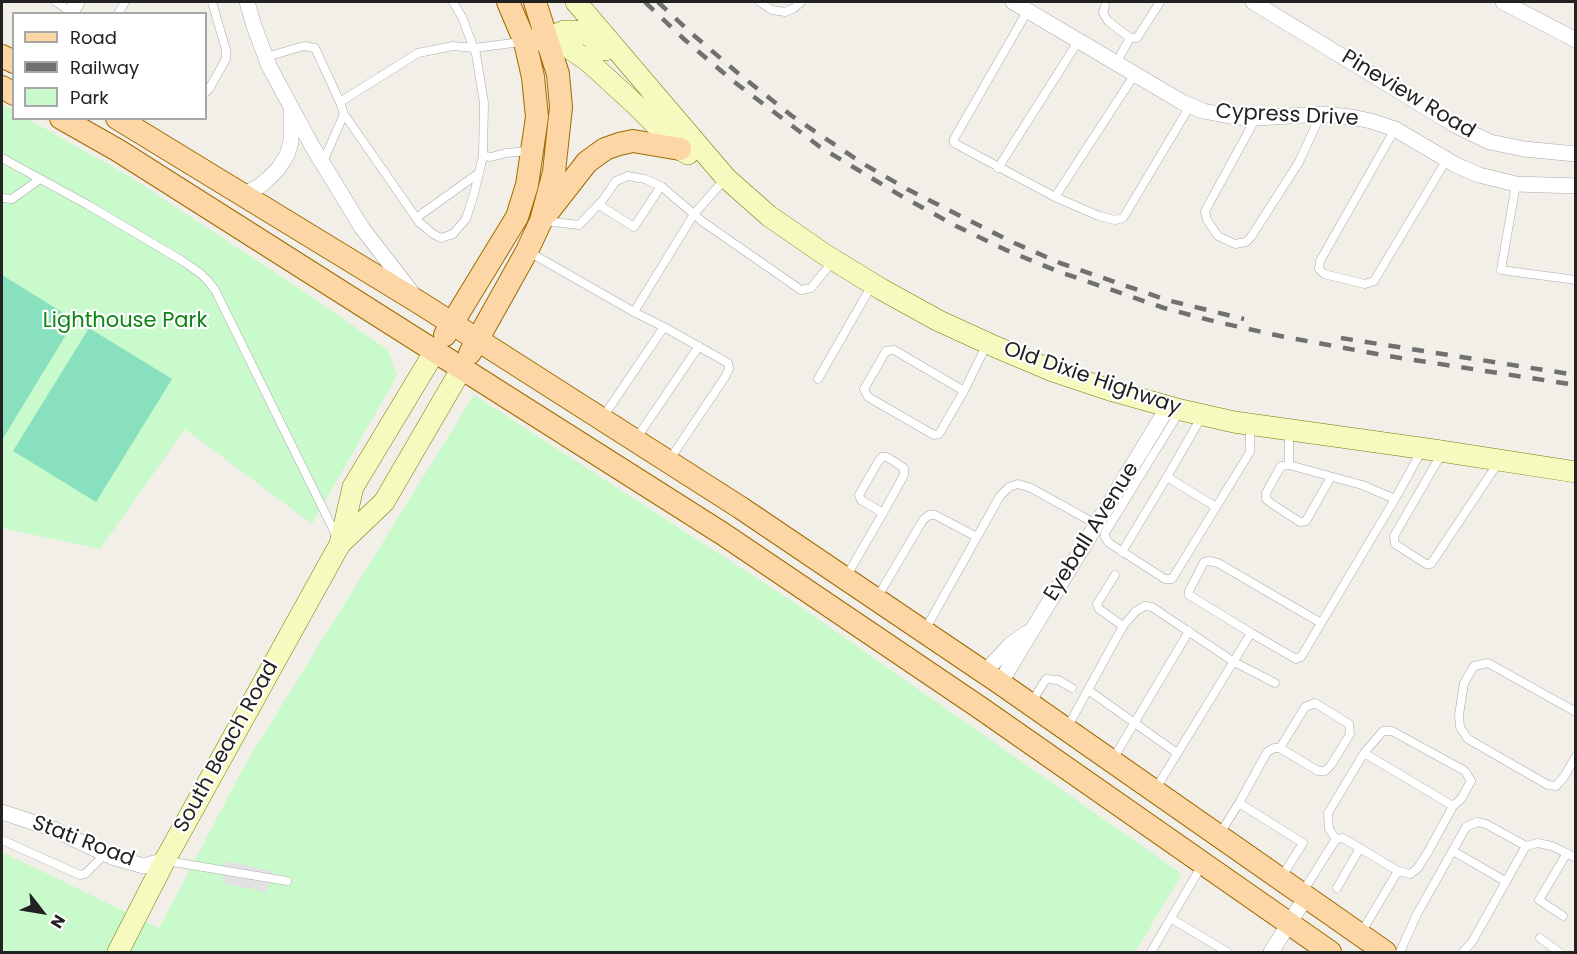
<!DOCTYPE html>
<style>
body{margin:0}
#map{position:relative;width:1577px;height:954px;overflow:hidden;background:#f2efe9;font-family:Poppins,sans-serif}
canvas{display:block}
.frame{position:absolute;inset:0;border:3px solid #222;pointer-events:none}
.legend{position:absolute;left:12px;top:12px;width:195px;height:108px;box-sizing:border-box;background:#fff;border:2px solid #a7a7a7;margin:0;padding:8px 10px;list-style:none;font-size:18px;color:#222}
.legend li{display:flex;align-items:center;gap:12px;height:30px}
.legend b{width:30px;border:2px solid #a7a7a7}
.north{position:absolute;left:12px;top:882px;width:60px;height:60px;-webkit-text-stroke:4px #fff;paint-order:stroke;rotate:121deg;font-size:16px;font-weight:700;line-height:24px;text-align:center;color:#222}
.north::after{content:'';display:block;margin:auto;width:21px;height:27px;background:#222;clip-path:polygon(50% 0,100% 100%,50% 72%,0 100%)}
</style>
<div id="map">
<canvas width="1577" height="954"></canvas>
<div class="frame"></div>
<ul class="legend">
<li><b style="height:8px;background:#fcd6a4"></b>Road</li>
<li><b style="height:8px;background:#707070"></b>Railway</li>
<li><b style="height:16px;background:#c8facc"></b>Park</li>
</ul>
<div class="north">N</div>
</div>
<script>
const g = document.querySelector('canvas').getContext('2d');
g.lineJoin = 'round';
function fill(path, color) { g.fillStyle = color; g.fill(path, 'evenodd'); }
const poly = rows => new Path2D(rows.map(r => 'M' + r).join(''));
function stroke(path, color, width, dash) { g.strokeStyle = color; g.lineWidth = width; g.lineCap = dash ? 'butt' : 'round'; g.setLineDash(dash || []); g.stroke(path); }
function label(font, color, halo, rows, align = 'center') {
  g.font = font + ' Poppins,sans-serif'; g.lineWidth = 4.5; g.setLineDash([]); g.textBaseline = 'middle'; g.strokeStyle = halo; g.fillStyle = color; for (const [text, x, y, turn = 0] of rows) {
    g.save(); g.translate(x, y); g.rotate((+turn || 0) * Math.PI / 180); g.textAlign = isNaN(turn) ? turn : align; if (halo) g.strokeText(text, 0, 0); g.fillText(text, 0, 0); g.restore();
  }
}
fill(poly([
 [2,104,13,110,14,118,28,119,127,175,294,285,388,350,397,376,312,524,185,429,100,549,2,528],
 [474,395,798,605,1182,874,1135,952,2,952,2,852,159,928,246,763]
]), '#c8facc');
fill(poly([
 [2,275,75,320,2,440],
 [89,328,172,379,96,502,13,451]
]), '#88e0be');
fill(poly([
 [226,861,272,871,267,892,222,883]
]), '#e2e2e2');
const lane = poly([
 [56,2,73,13],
 [760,2,772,10,785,12,794,8,801,2],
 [1105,6,1103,13,1108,21,1130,38],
 [1028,10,954,139,954,143,1055,197,1099,216,1115,220,1123,218,1190,106],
 [118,14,125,2],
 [266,57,304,46,315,48,340,102,344,114,419,222,433,234,441,238,453,234,466,219,474,194,483,156,484,103,476,54,462,17,453,2],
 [1116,63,1130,38,1137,38,1160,2],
 [206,92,209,89,226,59,226,50,212,2],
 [340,102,418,53,453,46,474,48,521,42],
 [1256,118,1205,211,1207,220,1218,236,1235,244,1246,242,1251,237,1299,162,1321,114],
 [1395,129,1320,261,1319,269,1324,274,1365,284,1374,281,1447,159],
 [483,156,491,157,506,153,528,151],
 [2,158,88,205,181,260,200,273,208,281,215,290,337,537],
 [323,162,344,114],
 [998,168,1079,40],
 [1516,184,1501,270,1576,280],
 [1055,197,1135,74],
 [2,198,12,199,40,179],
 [599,205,634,227,661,186],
 [416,218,479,173],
 [545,221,579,225,602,201,616,181,628,176,645,179,661,186,703,222,801,290,811,288,833,261],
 [529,252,634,312,664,327,728,363,729,369,725,377,670,459],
 [634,312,694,214,725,179],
 [818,379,872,285],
 [964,391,894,350,886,351,864,389,868,397,934,435,939,434,964,391,987,344],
 [1180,411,1105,533,1105,537,1109,543,1165,579,1172,579,1250,452,1250,426],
 [1202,416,1167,477,1216,507],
 [603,417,664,327],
 [636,439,699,346],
 [1442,453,1394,536,1395,544,1426,564,1431,564,1498,463],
 [1289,465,1289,431],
 [1331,477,1306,521,1300,522,1272,504,1266,499,1266,493,1281,466,1289,465,1362,485,1395,499],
 [1122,552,1167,477],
 [1115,575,1097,604,1099,609,1123,626],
 [846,577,883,513,904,475,904,468,887,457,882,457,878,462,859,495,861,500,883,513],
 [877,598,923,520,929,515,935,515,977,537],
 [1321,623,1218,563,1209,561,1204,562,1189,591,1189,595,1251,633,1296,659,1301,657,1395,499,1422,450],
 [926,628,1000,496,1009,487,1018,484,1031,488,1096,524],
 [1088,690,1177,753],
 [1031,703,1046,679,1058,680,1072,688],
 [1576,712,1488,663,1474,666,1464,683,1459,715,1460,727,1468,739,1548,785,1556,786,1564,777,1576,756],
 [1067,728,1123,626,1136,611,1145,606,1152,607,1234,662,1275,683],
 [1113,759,1189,631],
 [1155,790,1251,633],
 [1239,803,1303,843,1281,878],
 [1219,835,1239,803,1267,752,1274,748,1280,748,1318,771,1325,771,1331,765,1350,734,1349,724,1315,703,1305,707,1280,748],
 [1336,839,1329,829,1328,813,1364,753,1453,806,1461,799,1471,781,1465,771,1392,731,1383,731,1364,753],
 [2,840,80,875,85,874,105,854],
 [1453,851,1505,881],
 [167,861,287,881],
 [1398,871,1410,874,1417,869,1428,852,1453,806],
 [1337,888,1360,848],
 [1302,893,1336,839,1343,838,1398,871,1361,933],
 [1563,916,1539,900,1567,853],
 [1172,919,1227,952],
 [1540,938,1559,952],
 [1151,952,1202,865],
 [1400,952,1417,914,1466,827,1477,822,1486,824,1526,846,1538,843,1552,846,1576,858],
 [1463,952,1472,942,1526,846]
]);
const street = poly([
 [247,2,254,26,269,66,312,146,362,228,413,294],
 [1013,2,1182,102,1203,111,1235,117,1256,118,1321,114,1351,117,1371,121,1395,129,1456,165,1479,175,1516,184,1576,186],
 [1253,2,1453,124,1473,134,1490,142,1524,149,1576,154],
 [1503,2,1576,40],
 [70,14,77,2],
 [242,195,260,186,268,179,278,169,287,155,291,142,291,111],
 [985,672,1010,645,1027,633],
 [1000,683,1168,407],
 [2,812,53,829,112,857,144,866,165,860],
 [1271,952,1306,897]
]);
const secondary = poly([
 [576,2,726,178,769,216,824,254,881,289,939,321,996,347,1053,371,1113,391,1181,410,1234,422,1434,450,1576,472],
 [548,38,564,31,574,31,589,35,605,50],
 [535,40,548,38,569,48,588,61,636,105,680,149,688,154],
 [340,544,384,502,462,368],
 [118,952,165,860,340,544,353,487,435,351]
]);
const primary = poly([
 [2,56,14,62],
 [2,87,14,94],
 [61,118,119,151,723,534,979,707,1330,952],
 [117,118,420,303,741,508,1000,683,1385,952],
 [548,212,587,162,605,149,619,144,633,141,680,149],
 [445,335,517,217,527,185,537,117,533,77,525,42,508,2],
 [470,353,527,251,541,221,554,172,561,107,558,74,535,2]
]);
stroke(lane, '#a9a9a9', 9);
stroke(street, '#a9a9a9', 16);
stroke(secondary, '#707d05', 22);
stroke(primary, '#a06b00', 24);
stroke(lane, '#fff', 8);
stroke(street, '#fff', 15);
stroke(secondary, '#f7fabf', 21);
stroke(primary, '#fcd6a4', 22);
stroke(poly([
 [645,2,685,40,733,81,820,147,903,197,956,226,1006,250,1057,271,1164,308,1217,322,1285,337,1388,356,1576,385],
 [658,2,691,33,739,74,792,116,862,163,907,189,1010,241,1060,263,1167,300,1244,319],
 [1341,338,1576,375]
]), '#707070', 4.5, [12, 12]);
label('21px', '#222', '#fff', [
 ["Pineview Road",1408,95,31],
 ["Cypress Drive",1287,116,3],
 ["Old Dixie Highway",1092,379,19],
 ["Eyeball Avenue",1092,532,-58],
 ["South Beach Road",227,747,-61],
 ["Stati Road",83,842,21]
]);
label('21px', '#0c8416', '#fff', [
 ["Lighthouse Park",125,322]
]);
</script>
